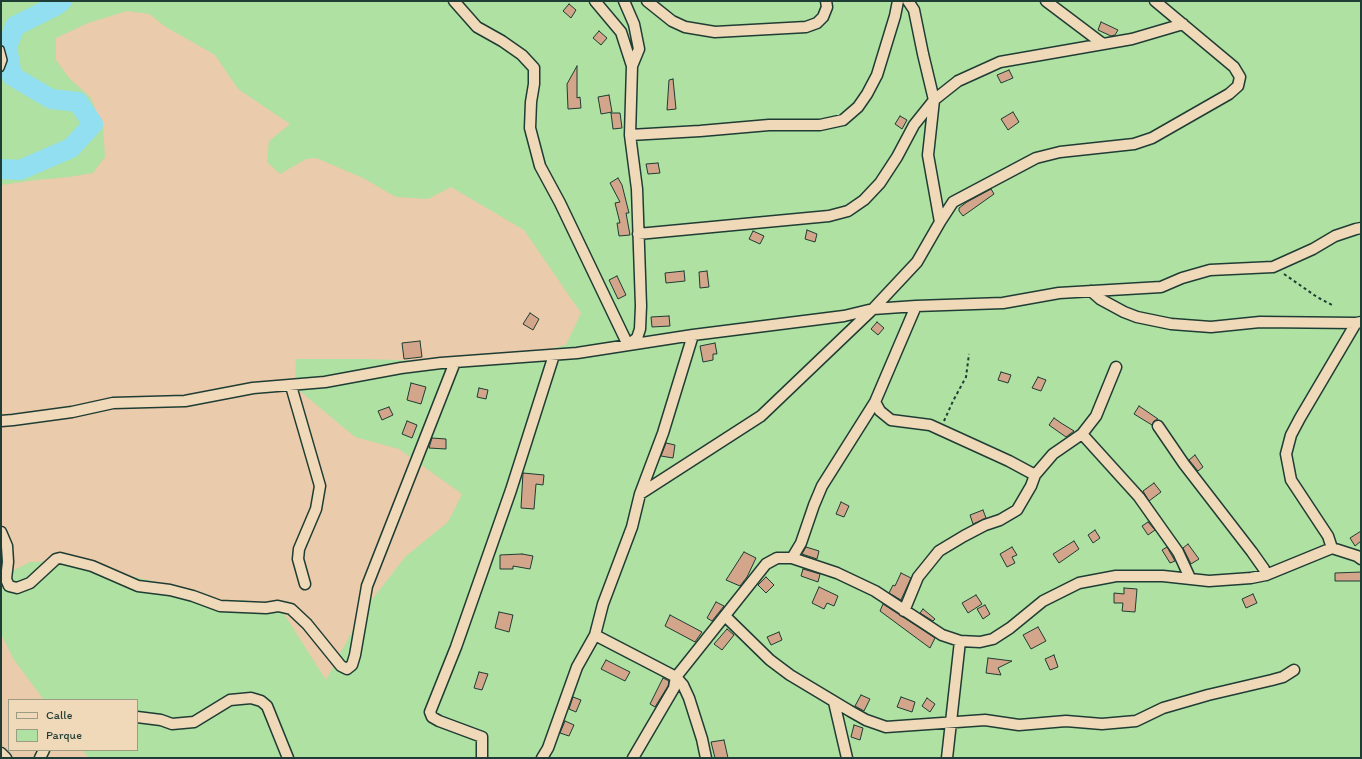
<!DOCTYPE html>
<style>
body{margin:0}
#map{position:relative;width:1362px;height:759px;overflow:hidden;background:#eacbab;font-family:Itim,sans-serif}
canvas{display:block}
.frame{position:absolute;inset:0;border:2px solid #1f3d34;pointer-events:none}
.legend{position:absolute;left:8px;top:699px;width:130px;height:52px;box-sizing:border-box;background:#f0d9b8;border:1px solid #9c9b83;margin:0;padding:5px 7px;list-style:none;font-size:12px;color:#1f3d34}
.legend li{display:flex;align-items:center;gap:8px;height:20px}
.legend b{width:20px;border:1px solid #9c9b83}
</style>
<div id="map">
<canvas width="1362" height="759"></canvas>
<div class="frame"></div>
<ul class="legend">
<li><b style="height:5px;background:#f0d9b8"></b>Calle</li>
<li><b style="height:11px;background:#aee1a2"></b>Parque</li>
</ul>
</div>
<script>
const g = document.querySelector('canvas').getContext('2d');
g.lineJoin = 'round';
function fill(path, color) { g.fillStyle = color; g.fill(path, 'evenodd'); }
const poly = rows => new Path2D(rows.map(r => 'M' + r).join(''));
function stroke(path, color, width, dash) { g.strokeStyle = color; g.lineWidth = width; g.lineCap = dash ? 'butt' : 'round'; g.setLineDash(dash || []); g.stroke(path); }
fill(poly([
 [1,1,1361,1,1361,758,89,758,82,750,137,750,137,700,44,700,14,660,1,634,1,577,30,562,60,561,157,582,204,605,244,600,281,609,326,680,363,611,406,556,448,522,462,494,399,449,355,437,295,387,296,359,366,359,492,363,566,345,581,313,524,230,451,187,428,199,396,197,363,178,316,158,306,159,280,174,267,162,269,141,290,124,238,89,215,55,166,27,149,14,127,11,88,23,56,38,56,60,69,78,90,97,103,126,105,157,93,173,69,177,36,180,1,185]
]), '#aee1a2');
stroke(poly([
 [1,169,20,170,71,148,93,124,78,102,51,99,12,76,7,47,15,26,57,5,62,1]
]), '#91dff1', 20);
const building = poly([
 [569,4,576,10,571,18,563,11,569,4],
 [1101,22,1118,30,1115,35,1111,36,1098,30,1101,22],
 [599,31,607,38,601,45,593,38,599,31],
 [577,66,577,98,580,97,581,108,568,109,567,84,577,66],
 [1009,70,1013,78,1001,83,997,75,1009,70],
 [673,79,676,109,667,110,669,80,673,79],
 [609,95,612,112,601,114,598,97,609,95],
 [1013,112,1019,122,1008,130,1001,119,1013,112],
 [611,113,620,113,622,128,613,129,611,113],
 [900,116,907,120,902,129,895,124,900,116],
 [658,163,660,173,648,174,646,164,658,163],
 [618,178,622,185,629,213,626,213,630,235,619,236,617,223,620,223,615,203,620,202,610,183,618,178],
 [991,189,994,194,963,216,959,211,959,208,967,202,991,189],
 [807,230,817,234,815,242,805,239,807,230],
 [753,231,764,236,760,244,749,239,753,231],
 [684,271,685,281,666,283,665,273,684,271],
 [707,271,709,287,700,288,699,272,707,271],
 [617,276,626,295,618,299,609,280,617,276],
 [530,313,539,319,533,330,523,324,530,313],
 [669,316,670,326,652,327,651,317,669,316],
 [877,322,884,328,878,335,871,329,877,322],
 [420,341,422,357,404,359,402,343,420,341],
 [715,343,717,354,713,354,713,360,703,362,700,346,715,343],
 [1001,372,1011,375,1008,383,998,380,1001,372],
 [1038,377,1046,380,1041,391,1032,388,1038,377],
 [411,383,426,387,421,404,407,400,411,383],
 [479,388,488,390,486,399,477,397,479,388],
 [1139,406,1158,419,1154,421,1152,425,1134,414,1139,406],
 [389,407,393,415,382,420,378,411,389,407],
 [1054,418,1061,423,1074,431,1066,437,1056,430,1049,425,1054,418],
 [407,421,417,425,412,438,402,434,407,421],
 [432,438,446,439,446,449,429,448,432,438],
 [666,443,675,445,673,458,661,456,666,443],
 [1195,455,1203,467,1198,471,1189,460,1195,455],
 [523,473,544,475,543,485,536,484,534,509,521,508,523,473],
 [1154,483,1161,492,1149,501,1143,491,1154,483],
 [841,502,849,506,844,517,836,514,841,502],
 [983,510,986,518,973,524,970,515,983,510],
 [1148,522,1155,530,1148,535,1142,526,1148,522],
 [1095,530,1100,538,1093,543,1088,535,1095,530],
 [1361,531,1361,541,1355,546,1350,538,1361,531],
 [1074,541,1079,549,1059,563,1053,554,1074,541],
 [1188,544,1199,559,1191,564,1183,548,1188,544],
 [806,547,819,551,817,559,802,554,806,547],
 [1012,547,1017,555,1012,557,1015,563,1007,567,1000,554,1012,547],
 [1167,547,1175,561,1170,563,1162,550,1167,547],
 [744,552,756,558,747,577,740,586,726,580,744,552],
 [522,554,533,556,530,569,513,566,513,569,500,569,500,555,522,554],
 [803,569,820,574,818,582,801,576,803,569],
 [1361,572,1361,581,1335,581,1335,573,1361,572],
 [901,573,911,578,901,600,889,593,893,585,895,586,901,573],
 [766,577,774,585,766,593,758,585,766,577],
 [819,587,838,596,834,606,827,603,824,609,812,603,819,587],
 [1124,588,1137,589,1135,612,1122,611,1123,603,1114,603,1114,593,1124,594,1124,588],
 [1253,594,1257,603,1246,608,1242,599,1253,594],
 [976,595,982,604,968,613,962,603,976,595],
 [716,602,724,606,712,621,707,618,716,602],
 [883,604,935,638,930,648,880,611,883,604],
 [985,605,990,614,983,619,977,609,985,605],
 [923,609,935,619,933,621,920,613,923,609],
 [499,612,513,615,509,632,495,628,499,612],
 [670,615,702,632,695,642,665,626,670,615],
 [1038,627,1046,641,1031,649,1023,635,1038,627],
 [727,629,734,635,722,650,714,644,727,629],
 [779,632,782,640,771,645,767,637,779,632],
 [1054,655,1058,667,1050,670,1045,659,1054,655],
 [988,658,1012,661,998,668,1001,675,986,673,988,658],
 [606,660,630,672,625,681,601,669,606,660],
 [479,672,488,674,482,690,474,688,479,672],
 [663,678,669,681,668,686,655,707,650,704,663,678],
 [861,695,870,699,864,711,855,706,861,695],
 [573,697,581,700,576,712,569,709,573,697],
 [901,697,915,702,912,712,897,707,901,697],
 [927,698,935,704,930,712,922,706,927,698],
 [565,721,574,725,569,736,560,733,565,721],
 [854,725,863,728,860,740,851,737,854,725],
 [724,740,728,758,715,758,711,742,724,740]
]);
fill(building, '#d3a58a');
stroke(building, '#1f3d34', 1);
const lane = poly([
 [1,49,4,60,1,68]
]);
const street = poly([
 [454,1,477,27,502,41,522,55,534,68,534,84,531,102,530,128,540,166,560,203,628,345],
 [595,1,621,32,632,66],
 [624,1,634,24,639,49,632,66,630,135,637,189,641,306,640,329,637,338,628,345],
 [647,1,672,21,685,27,715,32,806,27,817,23,823,17,827,7,826,1],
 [908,1,914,10,923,54,934,100,928,155,940,222],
 [1046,1,1103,44],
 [630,135,700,131,769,125,820,125,843,120,858,107,867,94,877,75,895,16,898,1],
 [638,234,829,216,848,211,864,200,880,183,897,157,914,125,934,100,958,81,1000,62,1132,39,1183,24],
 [1091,291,1100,299,1124,312,1137,317,1171,324,1211,327,1260,322,1356,323,1361,322],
 [291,386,320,486,316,509,299,549,298,559,305,584],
 [875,402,880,411,891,420,930,425,1009,461,1035,475],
 [1,421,13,420,72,412,113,403,185,401,253,388,325,382,401,368,441,363,577,353,693,335,844,316,873,309,917,262,940,222,953,202,1036,158,1060,152,1134,144,1152,138,1229,94,1238,86,1240,77,1234,67,1155,1],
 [1158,426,1184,464,1252,552,1264,569,1266,575],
 [1082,434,1139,497,1178,552,1190,578],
 [640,494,761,416,873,309,916,306,1003,303,1059,293,1161,287,1182,278,1210,270,1273,267,1313,249,1335,236,1356,229,1361,228],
 [1,532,7,546,8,562,6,579,9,586,17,588,30,583,56,559,60,558,92,566,138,586,170,590,193,596,220,606,266,608,278,606,291,609,307,624,341,666,347,669,352,665,355,655,367,586,455,362],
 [1332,548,1328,536,1291,480,1286,454,1291,435,1300,418,1356,323],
 [792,558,801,543,814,505,822,486,875,402,916,306],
 [904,611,918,577,939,551,964,536,985,525,1000,520,1017,510,1031,486,1035,475,1053,454,1082,434,1096,416,1116,367],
 [725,616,770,660,790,675,850,711,866,720,886,727,985,720,1019,725,1066,721,1102,724,1136,721,1163,708,1208,695,1272,680,1283,677,1294,670],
 [595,635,676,677,683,685,689,698,702,739,706,758],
 [834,702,847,758],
 [137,717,161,720,172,724,194,722,230,700,251,698,261,701,267,706,288,758],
 [1,753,6,758],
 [40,758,44,750],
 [482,758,482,737,439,721,432,717,430,712,456,647,511,490,554,355],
 [542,758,548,748,577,667,595,635,603,604,632,527,640,494,663,433,693,335],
 [633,758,674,688,676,677,766,564,777,558,792,558,837,573,875,591,942,635,960,641,980,642,993,639,1010,628,1043,601,1079,583,1116,576,1163,576,1209,581,1251,578,1266,575,1332,548,1357,556,1361,559],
 [947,758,960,641]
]);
stroke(lane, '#1f3d34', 8);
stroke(street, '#1f3d34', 13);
stroke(poly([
 [1284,274,1317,297,1332,305],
 [944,421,953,401,966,377,969,354]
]), '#1f3d34', 2, [3, 3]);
stroke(lane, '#f0d9b8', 5);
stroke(street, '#f0d9b8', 10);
</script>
